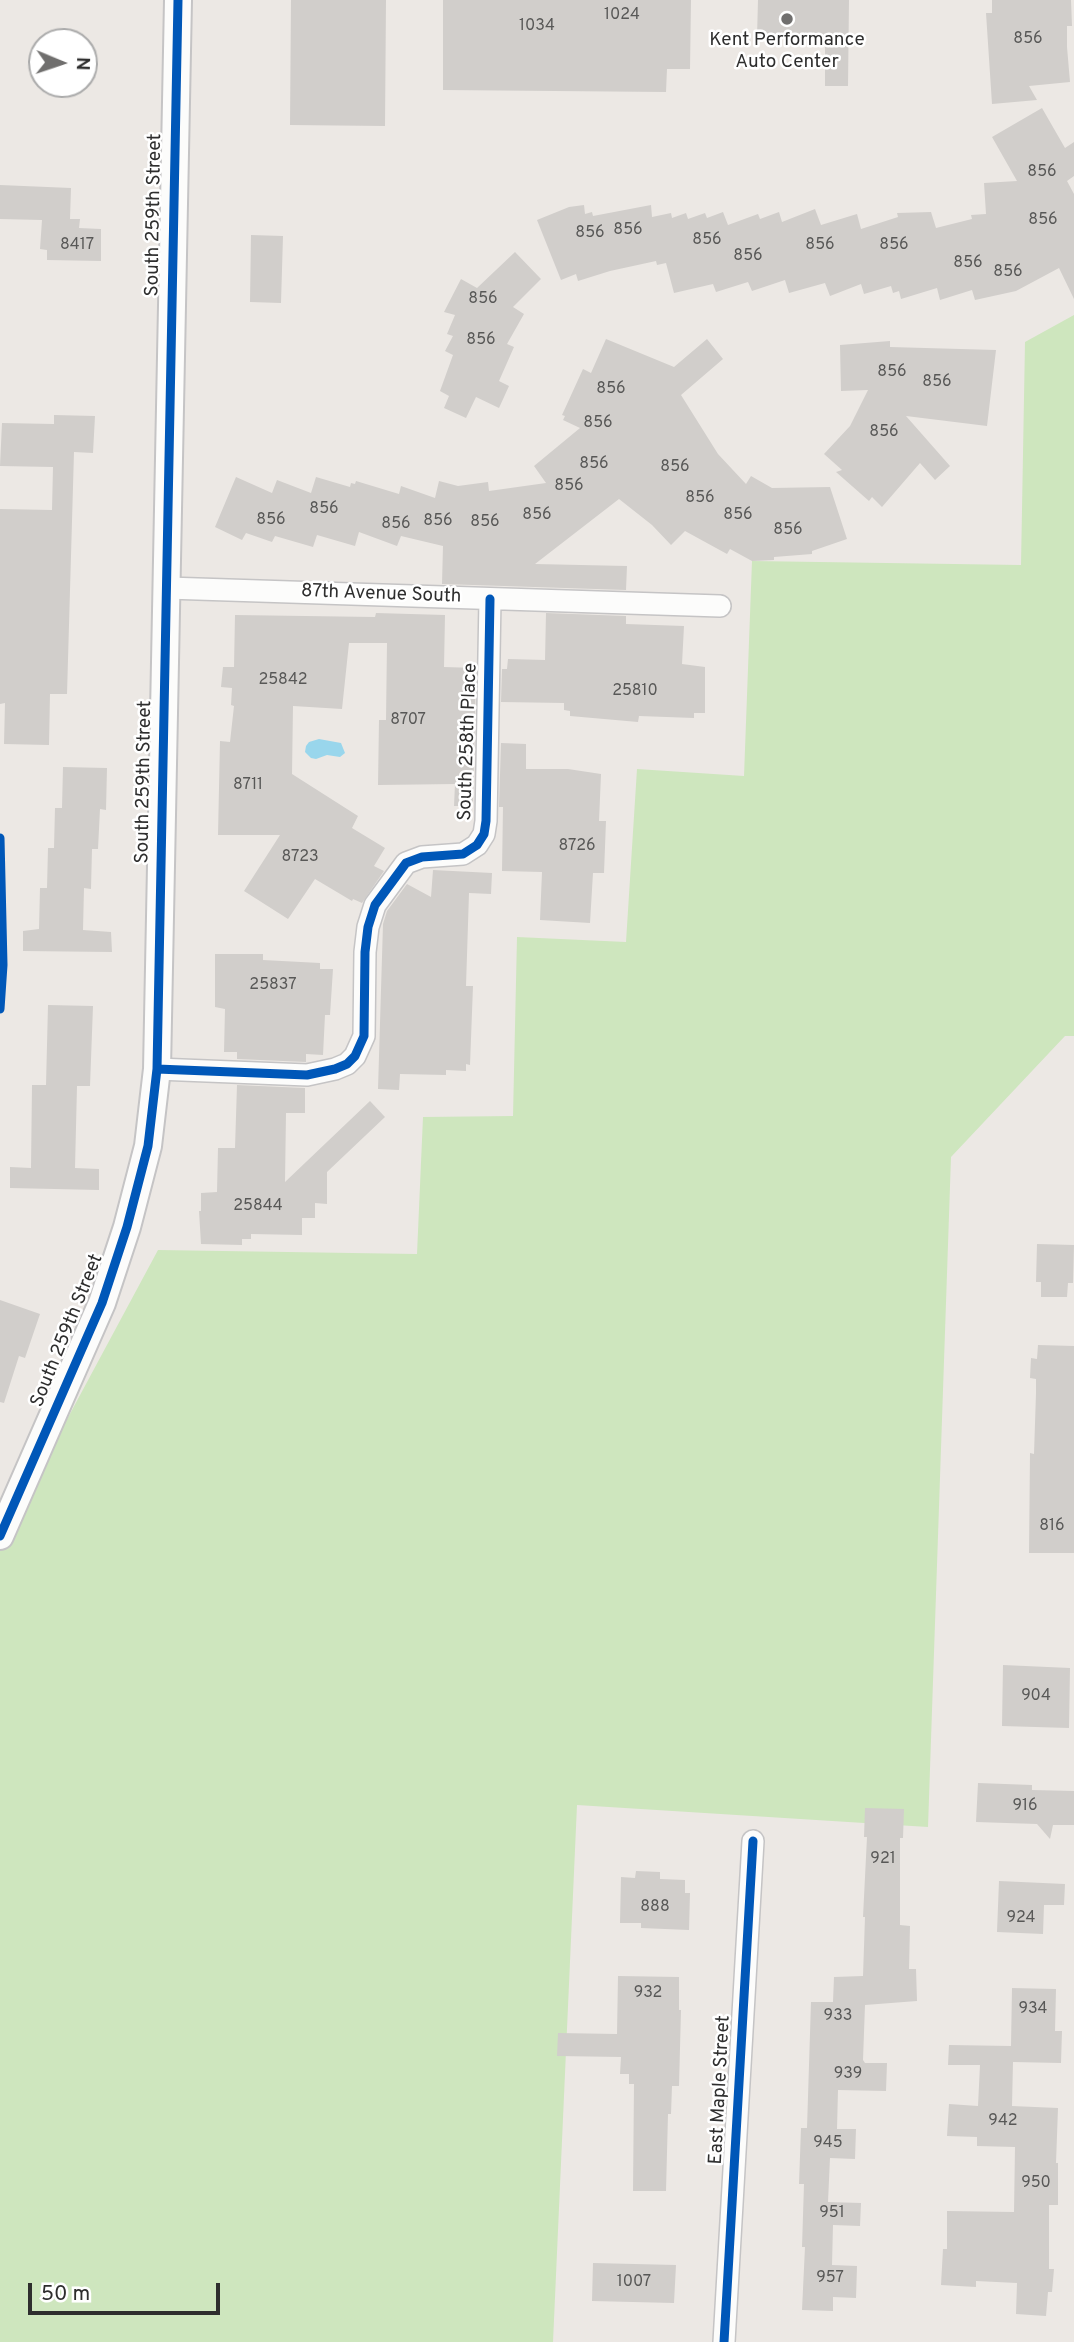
<!DOCTYPE html>
<style>
body{margin:0}
#map{position:relative;width:1074px;height:2342px;overflow:hidden;background:#ece8e4;font-family:Overpass,sans-serif}
canvas{display:block}
.north{position:absolute;left:28px;top:28px;width:70px;height:70px;box-sizing:border-box;background:#fff;border:2px solid #ababab;border-radius:50%;rotate:92deg;font-size:19px;font-weight:700;line-height:28px;text-align:center;color:#2e2e2e}
.north::after{content:'';display:block;margin:auto;width:24px;height:32px;background:#706f6e;clip-path:polygon(50% 0,100% 100%,50% 72%,0 100%)}
.scale{position:absolute;left:28px;top:2283px;width:192px;height:32px;box-sizing:border-box;border:4px solid #2e2e2e;border-top:0;padding-left:9px;font-size:21px;line-height:24px;white-space:nowrap;color:#2e2e2e;-webkit-text-stroke:5px #fff;paint-order:stroke}
</style>
<div id="map">
<canvas width="1074" height="2342"></canvas>
<div class="north">N</div>
<div class="scale">50 m</div>
</div>
<script>
const g = document.querySelector('canvas').getContext('2d');
g.lineJoin = 'round';
function fill(path, color) { g.fillStyle = color; g.fill(path, 'evenodd'); }
const poly = rows => new Path2D(rows.map(r => 'M' + r).join(''));
function stroke(path, color, width, dash) { g.strokeStyle = color; g.lineWidth = width; g.lineCap = dash ? 'butt' : 'round'; g.setLineDash(dash || []); g.stroke(path); }
function label(font, color, halo, rows, align = 'center') {
  g.font = font + ' Overpass,sans-serif'; g.lineWidth = 5; g.setLineDash([]); g.textBaseline = 'middle'; g.strokeStyle = halo; g.fillStyle = color; for (const [text, x, y, turn = 0] of rows) {
    g.save(); g.translate(x, y); g.rotate((+turn || 0) * Math.PI / 180); g.textAlign = isNaN(turn) ? turn : align; if (halo) g.strokeText(text, 0, 0); g.fillText(text, 0, 0); g.restore();
  }
}
fill(poly([
 [1074,315,1074,1036,1065,1036,951,1157,928,1827,577,1805,553,2342,0,2342,0,1544,158,1250,417,1254,423,1117,513,1116,517,937,626,942,637,769,744,776,752,561,1021,565,1025,342]
]), '#cee6be');
fill(poly([
 [319,739,341,743,345,753,340,757,327,755,316,759,311,758,305,752,306,746,309,742]
]), '#99d6ec');
fill(poly([
 [291,0,386,0,385,126,290,125],
 [443,0,691,0,690,69,667,69,666,92,443,90],
 [758,0,849,0,848,86,825,86,825,38,757,37],
 [992,0,1071,0,1072,26,1067,26,1067,47,1070,82,1029,86,1037,100,992,104,986,13,992,13],
 [1042,108,1065,148,1074,142,1074,176,1067,181,1074,194,1074,299,1059,268,1016,291,975,300,972,290,940,300,937,288,901,299,899,291,893,293,891,286,864,294,861,284,830,296,825,283,789,293,785,280,752,291,748,282,716,292,713,284,674,293,666,263,657,265,656,261,610,271,578,281,576,274,561,280,537,220,569,207,584,205,585,214,592,212,593,216,651,205,652,217,671,213,672,218,686,213,688,219,705,213,707,218,723,212,728,225,758,214,760,219,779,212,782,222,815,209,821,225,857,214,861,229,898,217,897,213,931,212,936,228,972,219,971,215,986,214,984,183,1017,181,992,137],
 [0,185,71,188,70,219,80,219,79,228,101,229,101,261,47,260,47,250,40,249,42,220,0,219],
 [251,235,283,236,281,303,250,302],
 [515,252,541,279,513,307,524,314,507,344,514,347,499,381,509,386,499,408,476,397,466,418,444,408,449,396,440,391,453,355,445,351,453,336,447,334,455,315,444,312,461,279,477,288],
 [606,339,674,367,707,339,723,359,681,395,718,454,746,484,751,476,772,488,830,487,847,539,812,551,812,554,774,557,774,560,752,561,730,549,727,554,685,531,671,545,652,525,619,499,535,564,627,566,626,590,442,584,443,546,401,536,397,546,359,532,355,546,317,535,313,547,275,536,272,542,246,533,242,540,215,527,236,477,272,493,277,480,311,493,316,477,350,487,351,483,355,484,356,481,399,494,401,486,435,498,439,481,458,486,488,482,489,491,546,483,534,466,580,428,563,420,565,416,562,415,583,369,591,373],
 [890,341,890,347,996,350,987,426,906,416,950,466,935,480,920,463,882,507,872,497,869,501,836,472,842,470,824,454,850,426,868,390,841,391,840,345],
 [54,415,95,416,93,453,74,452,67,694,50,694,49,745,4,744,5,703,0,704,0,509,52,510,53,467,0,466,2,423,54,424],
 [376,613,445,615,444,667,476,668,473,806,454,806,455,784,378,785,379,720,386,720,387,643,349,643,342,709,293,706,292,774,358,816,352,828,385,848,374,866,384,871,362,903,353,899,352,901,315,879,288,919,244,891,280,835,218,835,220,741,230,742,234,706,231,705,232,688,221,687,223,667,234,667,235,615,375,617],
 [546,613,626,616,626,624,684,626,682,664,705,667,705,713,694,713,694,718,639,716,638,722,570,716,570,711,564,710,564,703,501,702,502,669,507,669,508,659,545,660],
 [501,743,526,744,526,769,568,769,601,774,599,821,606,821,604,873,593,873,590,923,540,920,542,872,502,871,503,807,499,807],
 [63,767,107,768,106,810,100,809,98,849,92,849,91,889,84,888,83,930,111,932,112,952,23,951,23,931,39,929,40,888,47,888,48,848,54,848,55,808,62,808],
 [433,870,492,873,491,894,469,893,466,986,473,986,470,1065,466,1064,466,1071,446,1070,446,1075,400,1074,399,1090,378,1089,383,924,387,911,407,884,431,897],
 [215,954,263,954,263,960,320,963,320,969,333,969,330,1015,325,1015,323,1055,306,1054,306,1062,237,1059,237,1052,224,1052,225,1009,215,1007],
 [48,1005,93,1006,90,1086,77,1086,75,1168,99,1169,99,1190,10,1188,10,1167,31,1168,32,1085,46,1085],
 [237,1085,305,1088,305,1113,286,1113,285,1182,370,1101,385,1117,327,1172,327,1204,315,1203,315,1218,302,1218,302,1235,251,1234,251,1239,242,1239,242,1245,201,1244,199,1211,201,1211,201,1193,217,1192,218,1148,235,1148],
 [1037,1244,1074,1245,1073,1283,1068,1283,1067,1297,1041,1297,1041,1282,1036,1282],
 [0,1300,40,1314,25,1358,19,1356,4,1403,0,1402],
 [1038,1345,1074,1346,1074,1553,1029,1553,1030,1453,1034,1454,1036,1393,1036,1379,1030,1378,1031,1358,1037,1359],
 [1003,1665,1070,1668,1069,1728,1002,1726],
 [978,1783,1032,1785,1032,1790,1074,1791,1074,1825,1053,1825,1050,1839,1037,1824,976,1822],
 [865,1808,904,1809,903,1838,900,1838,900,1925,910,1926,909,1969,916,1969,917,2001,865,2005,863,2060,865,2063,887,2063,886,2091,838,2090,837,2129,856,2129,855,2159,830,2158,828,2202,861,2203,860,2226,833,2225,832,2265,857,2266,856,2298,833,2297,833,2311,802,2310,805,2247,802,2247,804,2184,799,2184,801,2128,807,2128,811,2002,833,2002,834,1977,863,1976,865,1917,863,1917,867,1837,864,1837],
 [636,1871,660,1872,660,1879,685,1880,685,1893,690,1893,689,1930,641,1928,641,1923,620,1923,621,1877,635,1878],
 [999,1881,1065,1884,1064,1905,1044,1905,1043,1934,997,1932],
 [618,1976,679,1977,679,2010,681,2010,679,2086,672,2086,671,2114,668,2114,666,2191,633,2191,634,2084,629,2084,629,2074,620,2074,621,2057,557,2056,558,2033,617,2034],
 [1012,1988,1056,1989,1055,2031,1062,2031,1061,2063,1013,2062,1012,2106,1058,2108,1056,2163,1058,2163,1058,2205,1049,2205,1049,2269,1054,2269,1052,2292,1048,2292,1046,2316,1016,2314,1017,2283,976,2281,976,2287,941,2285,943,2249,947,2249,947,2211,1014,2212,1015,2147,977,2146,977,2137,947,2136,949,2104,978,2106,980,2065,948,2065,949,2045,1011,2046],
 [593,2263,676,2265,674,2303,592,2301]
]), '#d1cecb');
const minor = poly([
 [167,588,720,606],
 [157,1069,307,1075,335,1069,347,1064,355,1056,364,1036,365,952,368,927,375,905,406,863,422,857,463,854,477,845,484,834,486,821,490,599],
 [724,2342,753,1841]
]);
const tertiary = poly([
 [0,1536,102,1303,127,1227,148,1146,157,1069,178,0]
]);
stroke(minor, '#c5c4c5', 24);
stroke(tertiary, '#c5c4c5', 30);
stroke(minor, '#fcfcfb', 21);
stroke(tertiary, '#fcfcfb', 26);
stroke(poly([
 [0,838,3,965,0,1009],
 [157,1069,307,1075,335,1069,347,1064,355,1056,364,1036,365,952,368,927,375,905,406,863,422,857,463,854,477,845,484,834,486,821,490,599],
 [0,1536,102,1303,127,1227,148,1146,157,1069,178,0],
 [724,2342,753,1841]
]), '#0057b8', 9);
for (const [x, y, r, color] of [
 [787,19,7,"#706f6e"]
]) { const dot = new Path2D(); dot.arc(x, y, r, 0, 2 * Math.PI); g.fillStyle = color; g.fill(dot); stroke(dot, '#fff', 2.5); }
label('16px', '#585857', null, [
 ["1024",622,16],
 ["1034",537,27],
 ["856",1028,40],
 ["856",1042,173],
 ["856",1043,221],
 ["856",628,231],
 ["856",590,234],
 ["856",707,241],
 ["8417",77,246],
 ["856",820,246],
 ["856",894,246],
 ["856",748,257],
 ["856",968,264],
 ["856",1008,273],
 ["856",483,300],
 ["856",481,341],
 ["856",892,373],
 ["856",937,383],
 ["856",611,390],
 ["856",598,424],
 ["856",884,433],
 ["856",594,465],
 ["856",675,468],
 ["856",569,487],
 ["856",700,499],
 ["856",324,510],
 ["856",537,516],
 ["856",738,516],
 ["856",271,521],
 ["856",438,522],
 ["856",485,523],
 ["856",396,525],
 ["856",788,531],
 ["25842",283,681],
 ["25810",635,692],
 ["8707",408,721],
 ["8711",248,786],
 ["8726",577,847],
 ["8723",300,858],
 ["25837",273,986],
 ["25844",258,1207],
 ["816",1052,1527],
 ["904",1036,1697],
 ["916",1025,1807],
 ["921",883,1860],
 ["888",655,1908],
 ["924",1021,1919],
 ["932",648,1994],
 ["934",1033,2010],
 ["933",838,2017],
 ["939",848,2075],
 ["942",1003,2122],
 ["945",828,2144],
 ["950",1036,2184],
 ["951",832,2214],
 ["957",830,2279],
 ["1007",634,2283]
]);
label('19px', '#2e2e2e', '#fff', [
 ["Kent Performance",787,41],
 ["Auto Center",787,63]
]);
label('19px', '#2e2e2e', '#fff', [
 ["South 259th Street",155,215,-89],
 ["87th Avenue South",381,595,2],
 ["South 258th Place",469,742,-88],
 ["South 259th Street",145,782,-89],
 ["South 259th Street",68,1331,-68],
 ["East Maple Street",721,2090,-87]
]);
</script>
